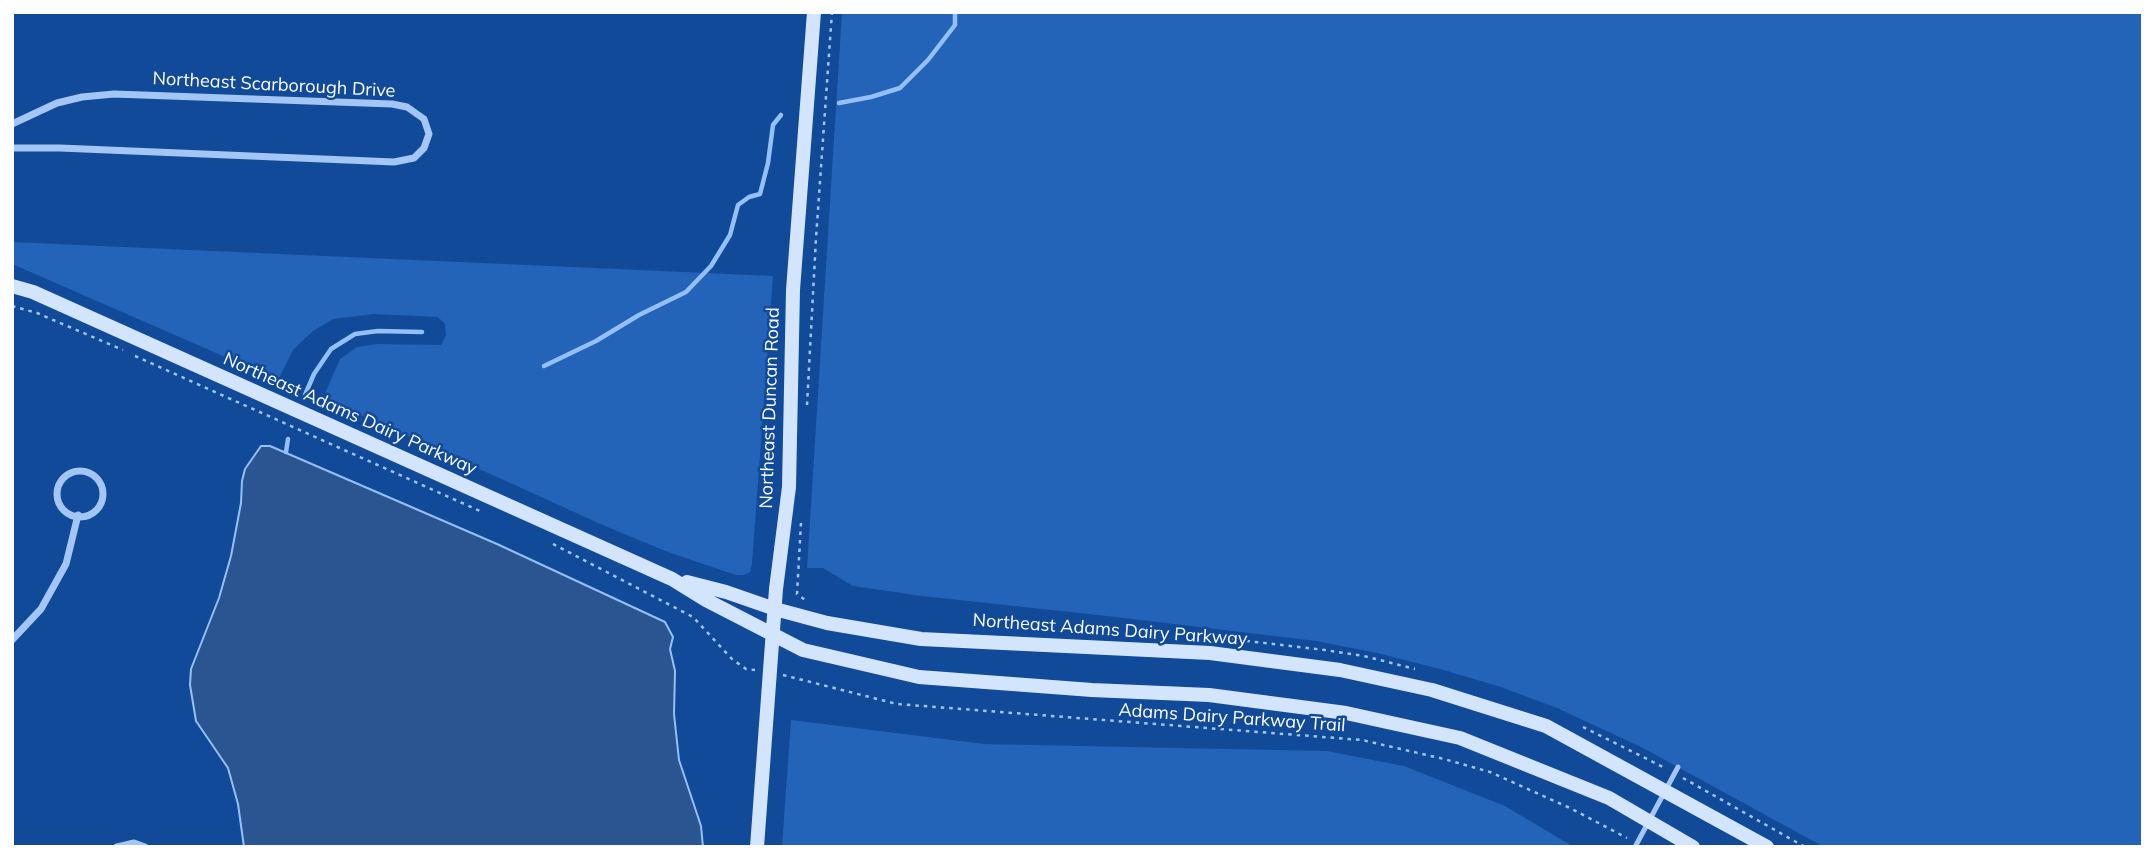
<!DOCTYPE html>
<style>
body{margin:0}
#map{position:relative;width:2155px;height:859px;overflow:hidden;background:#114a99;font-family:Mulish,sans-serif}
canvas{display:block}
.frame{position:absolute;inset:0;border:14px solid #fff;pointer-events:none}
</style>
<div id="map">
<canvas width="2155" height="859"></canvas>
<div class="frame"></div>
</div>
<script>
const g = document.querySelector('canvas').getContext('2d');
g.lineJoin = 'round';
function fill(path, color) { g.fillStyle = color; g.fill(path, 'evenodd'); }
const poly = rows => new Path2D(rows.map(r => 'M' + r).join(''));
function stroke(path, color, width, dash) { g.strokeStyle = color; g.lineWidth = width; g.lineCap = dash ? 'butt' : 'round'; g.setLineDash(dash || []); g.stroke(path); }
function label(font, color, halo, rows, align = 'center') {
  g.font = font + ' Mulish,sans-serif'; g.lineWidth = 5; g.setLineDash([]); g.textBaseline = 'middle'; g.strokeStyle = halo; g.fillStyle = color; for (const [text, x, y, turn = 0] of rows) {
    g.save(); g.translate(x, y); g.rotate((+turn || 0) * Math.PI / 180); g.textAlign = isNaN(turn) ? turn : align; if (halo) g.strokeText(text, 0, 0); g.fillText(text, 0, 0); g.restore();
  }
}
fill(poly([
 [842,12,2143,12,2143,847,1824,847,1643,748,1557,708,1501,687,1440,669,1377,653,1316,641,1107,616,922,596,853,586,823,568,807,568],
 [12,242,773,276,752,564,750,572,744,575,736,575,668,552,605,526,323,398,340,359,357,347,378,344,441,345,446,335,445,324,438,317,373,314,333,319,313,331,293,350,278,380,12,264],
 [791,720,984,744,1327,751,1404,766,1505,806,1574,847,782,847]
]), '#2363b8');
const water = poly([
 [261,446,270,446,497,544,665,622,673,637,670,649,675,671,674,714,679,760,701,826,703,847,244,847,238,804,228,768,196,721,190,685,191,669,219,598,231,556,241,503,242,481,245,469,261,446]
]);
fill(water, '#2b5590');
stroke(water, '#94c0f7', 2);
stroke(poly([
 [839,103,871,97,900,88,928,60,955,25,955,12],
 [544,366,596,341,639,315,686,292,711,266,730,235,738,205,749,197,760,194,768,163,773,125,781,115],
 [305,395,314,374,331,349,355,334,378,331,422,332],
 [286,452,288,439]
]), '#94c0f7', 4.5);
stroke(poly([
 [12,306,37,313,123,350],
 [135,356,480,511],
 [807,405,816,238,832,12],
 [801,523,797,594,808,602],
 [553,544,693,617,732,659,746,669,755,670],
 [1221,638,1325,650,1364,656,1415,669],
 [783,675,897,704,1362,740,1444,759,1490,772,1570,808,1627,838],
 [1583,727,1665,768],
 [1683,778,1805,847]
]), '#a3c6f4', 2.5, [3.5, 5]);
stroke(poly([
 [1635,847,1678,767]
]), '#a3c6f4', 5);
stroke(poly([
 [12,124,57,103,82,97,114,94,392,104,407,107,424,119,429,134,424,148,414,158,394,162,60,148,12,148],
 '57 494a23 23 0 1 1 46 0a23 23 0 1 1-46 0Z',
 [12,640,41,609,66,564,78,515],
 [117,847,134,843,145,847]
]), '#a3c6f4', 7);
stroke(poly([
 [12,286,33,292,672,579,706,600,803,650,919,677,1092,690,1209,695,1346,713,1460,738,1609,798,1693,847],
 [687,582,726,592,775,609,827,623,921,639,1210,653,1340,670,1432,690,1546,726,1767,847],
 [757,847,776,589,789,487,793,290,814,12]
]), '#d3e4fd', 14);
label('18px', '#fff', '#114a99', [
 ["Northeast Scarborough Drive",274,85,3],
 ["Northeast Duncan Road",770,408,-88],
 ["Northeast Adams Dairy Parkway",350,414,24],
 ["Northeast Adams Dairy Parkway",1110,630,4],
 ["Adams Dairy Parkway Trail",1232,718,4]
]);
</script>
